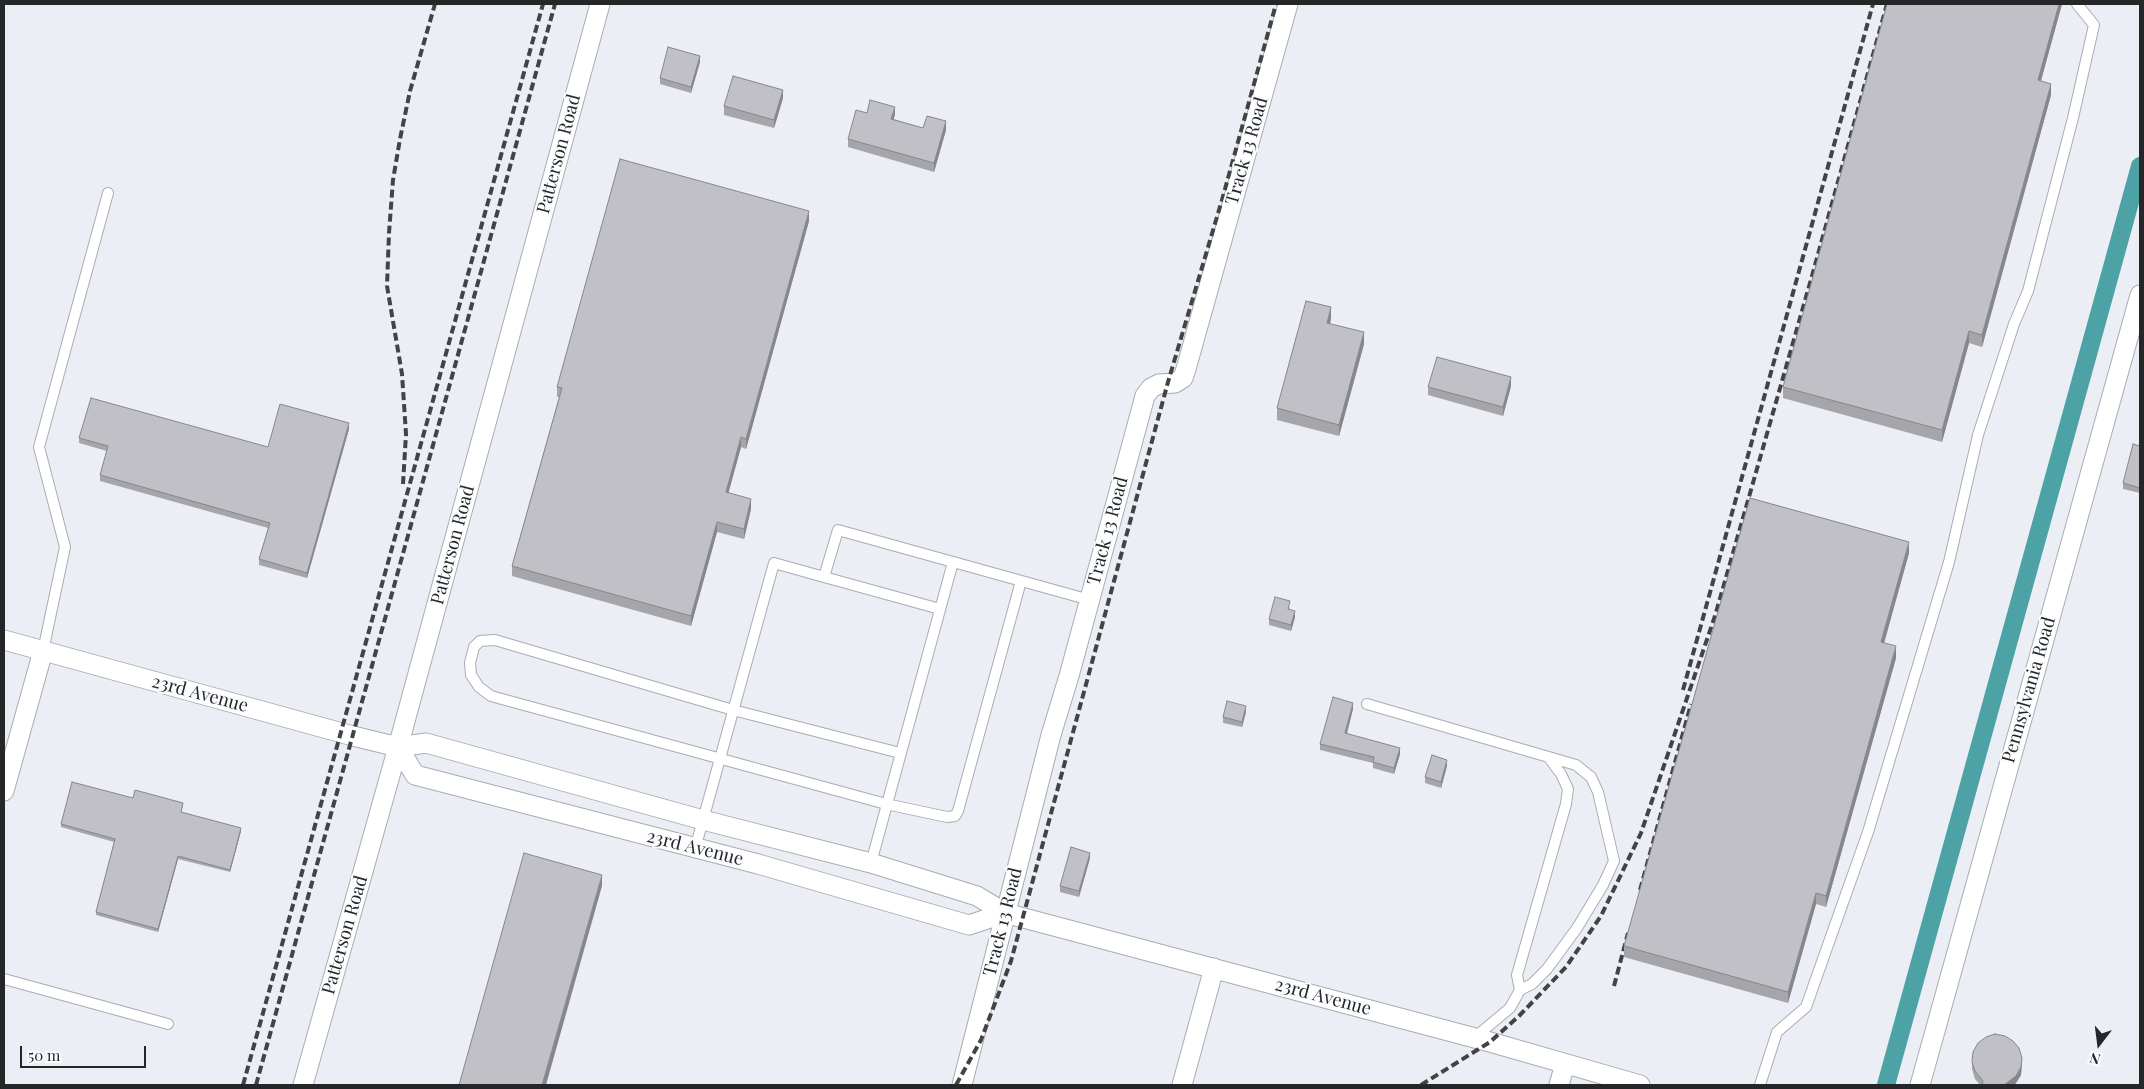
<!DOCTYPE html>
<style>
body{margin:0}
#map{position:relative;width:2144px;height:1089px;overflow:hidden;background:#ebeef4;font-family:"Playfair Display",serif}
canvas{display:block}
.frame{position:absolute;inset:0;border:5px solid #242628;pointer-events:none}
.north{position:absolute;left:2074px;top:1019px;width:50px;height:50px;-webkit-text-stroke:4px #fafcfe;paint-order:stroke;rotate:195deg;font-size:14px;font-weight:700;line-height:20px;text-align:center;color:#242628}
.north::after{content:'';display:block;margin:auto;width:18px;height:22px;background:#242628;clip-path:polygon(50% 0,100% 100%,50% 72%,0 100%)}
.scale{position:absolute;left:20px;top:1046px;width:126px;height:22px;box-sizing:border-box;border:2px solid #242628;border-top:0;padding-left:6px;font-size:15px;line-height:18px;white-space:nowrap;color:#242628;-webkit-text-stroke:4px #fafcfe;paint-order:stroke}
</style>
<div id="map">
<canvas width="2144" height="1089"></canvas>
<div class="frame"></div>
<div class="north">N</div>
<div class="scale">50 m</div>
</div>
<script>
const g = document.querySelector('canvas').getContext('2d');
g.lineJoin = 'round';
const poly = rows => new Path2D(rows.map(r => 'M' + r).join(''));
function stroke(path, color, width, dash) { g.strokeStyle = color; g.lineWidth = width; g.lineCap = dash ? 'butt' : 'round'; g.setLineDash(dash || []); g.stroke(path); }
function fill(path, color) { g.fillStyle = color; g.fill(path, 'evenodd'); }
function label(font, color, halo, rows, align = 'center') {
  g.font = font + ' "Playfair Display",serif'; g.lineWidth = 4; g.setLineDash([]); g.textBaseline = 'middle'; g.strokeStyle = halo; g.fillStyle = color; for (const [text, x, y, turn = 0] of rows) {
    g.save(); g.translate(x, y); g.rotate((+turn || 0) * Math.PI / 180); g.textAlign = isNaN(turn) ? turn : align; if (halo) g.strokeText(text, 0, 0); g.fillText(text, 0, 0); g.restore();
  }
}
stroke(poly([
 [1886,1085,2140,166]
]), '#4da2a6', 18);
const service = poly([
 [824,577,940,609],
 [43,651,65,547,39,447,108,193],
 [1367,704,1576,765,1591,777,1598,792,1614,861,1603,885,1577,928,1547,969,1532,984,1520,990,1510,1008,1474,1038],
 [900,753,733,710,495,640,480,641,474,647,470,663,471,675,479,687,491,696,886,804,947,817,955,816,958,811,1021,581],
 [695,849,774,563,824,577,838,530,1090,600],
 [871,863,953,562],
 [4,979,168,1024],
 [1520,990,1517,975,1566,804,1568,789,1561,774,1549,758],
 [1760,1085,1777,1032,1806,1007,1868,832,1949,562,1978,435,2014,324,2028,291,2073,118,2094,25,2077,4]
]);
const minor = poly([
 [4,640,353,736,398,747,426,743,703,820,871,863,977,896,1005,913,1490,1042,1640,1085],
 [398,747,415,775,758,864,969,925,1005,913],
 [4,791,43,651],
 [303,1085,398,747,600,4],
 [962,1085,1051,735,1069,676,1145,396,1151,388,1159,384,1175,383,1183,378,1186,369,1288,4],
 [1182,1085,1214,968],
 [1559,1085,1565,1064],
 [1920,1085,2140,295]
]);
stroke(service, '#a9acb2', 12);
stroke(minor, '#a9acb2', 21);
stroke(service, '#fff', 10);
stroke(minor, '#fff', 19);
stroke(poly([
 [403,484,406,434,402,374,387,286,389,233,393,180,400,139,410,91,435,4],
 [1683,690,1873,4],
 [1640,890,1691,704],
 [1614,986,1628,933],
 [243,1085,543,4],
 [256,1085,555,4],
 [956,1085,981,1040,1011,961,1168,382,1222,200,1276,4],
 [1421,1085,1490,1042,1519,1016,1566,967,1601,916,1641,833,1715,616,1812,276,1887,4]
]), '#414345', 4, [8, 4]);
fill(poly([
 [2062,4,2041,81,2051,95,1982,347,1969,343,1942,442,1783,398,1783,387],
 [700,62,691,93,660,84,660,78],
 [783,98,774,128,724,115,724,106],
 [867,113,895,115,893,119,923,128,946,130,934,172,848,147,848,139],
 [809,221,746,449,741,447,728,493,751,509,744,539,717,532,691,626,512,576,512,566,559,397,557,397,557,387],
 [1331,319,1330,324,1364,344,1339,436,1277,420,1277,408],
 [1511,386,1503,416,1428,395,1428,387],
 [349,429,307,578,259,565,259,559,268,528,100,481,100,475,107,451,79,443,79,438,268,447],
 [2140,446,2140,493,2123,489,2123,483],
 [1909,553,1884,643,1896,658,1826,907,1816,904,1788,1003,1624,957,1624,946],
 [1290,607,1289,610,1295,617,1291,631,1269,625,1269,619],
 [1353,709,1347,734,1400,754,1394,774,1373,768,1373,763,1320,750,1320,744],
 [1246,712,1242,727,1223,723,1223,717],
 [1447,766,1441,788,1425,783,1425,777],
 [133,798,183,806,181,812,241,831,230,872,178,859,158,932,96,915,96,912,114,842,61,827,61,824],
 [1090,858,1079,897,1060,892,1060,886],
 [1972,1062,2022,1065,2021,1075,2016,1083,2014,1085,1980,1085,1975,1079,1972,1069]
]), '#a6a5aa');
fill(poly([
 [2059,4,2062,4,2038,91,2038,80],
 [700,56,700,62,691,93,691,87],
 [2051,84,2051,95,1982,347,1982,335],
 [783,90,783,98,774,128,774,120],
 [895,107,895,115,891,127,891,119],
 [946,121,946,130,934,172,934,163],
 [809,211,809,221,746,449,746,439],
 [1331,307,1331,319,1327,334,1327,323],
 [1969,331,1969,343,1942,442,1942,430],
 [1364,332,1364,344,1339,436,1339,425],
 [1511,377,1511,386,1503,416,1503,407],
 [349,423,349,429,307,578,307,573],
 [741,437,741,447,726,502,726,492],
 [751,499,751,509,744,539,744,529],
 [717,522,717,532,691,626,691,616],
 [1909,542,1909,553,1881,654,1881,642],
 [1295,611,1295,617,1291,631,1291,625],
 [1896,646,1896,658,1826,907,1826,896],
 [1353,703,1353,709,1345,739,1345,733],
 [1246,706,1246,712,1242,727,1242,722],
 [1400,748,1400,754,1394,774,1394,768],
 [1447,760,1447,766,1441,788,1441,782],
 [241,828,241,831,230,872,230,870],
 [1090,853,1090,858,1079,897,1079,891],
 [178,856,178,859,158,932,158,929],
 [602,875,602,886,546,1085,542,1085],
 [1816,893,1816,904,1788,1003,1788,992],
 [2022,1058,2021,1075,2016,1083,2014,1085,2004,1085]
]), '#87868b');
const building = poly([
 [1887,4,2059,4,2038,80,2051,84,1982,335,1969,331,1942,430,1783,387,1887,4],
 [668,47,700,56,691,87,660,78,668,47],
 [733,76,783,90,774,120,724,106,733,76],
 [870,100,895,107,891,119,923,128,927,116,946,121,934,163,848,139,856,110,867,113,870,100],
 [620,159,809,211,746,439,741,437,726,492,751,499,744,529,717,522,691,616,512,566,562,388,557,387,620,159],
 [1306,301,1331,307,1327,323,1364,332,1339,425,1277,408,1306,301],
 [1437,357,1511,377,1503,407,1428,387,1437,357],
 [91,398,268,447,280,404,349,423,307,573,259,559,270,523,100,475,108,446,79,438,91,398],
 [2133,444,2140,446,2140,488,2123,483,2133,444],
 [1750,498,1909,542,1881,642,1896,646,1826,896,1816,893,1788,992,1624,946,1750,498],
 [1275,597,1290,601,1288,609,1295,611,1291,625,1269,619,1275,597],
 [1333,697,1353,703,1345,733,1400,748,1394,768,1373,762,1374,757,1320,744,1333,697],
 [1227,701,1246,706,1242,722,1223,717,1227,701],
 [1432,755,1447,760,1441,782,1425,777,1432,755],
 [72,782,133,798,135,790,183,803,181,812,241,828,230,870,178,856,158,929,96,912,115,839,61,824,72,782],
 [1071,847,1090,853,1079,891,1060,886,1071,847],
 [524,853,602,875,542,1085,459,1085,524,853],
 [1995,1034,2005,1036,2013,1041,2019,1048,2022,1058,2021,1067,2016,1076,2004,1085,1982,1085,1983,1081,1975,1071,1972,1062,1973,1052,1978,1043,1986,1037,1995,1034]
]);
fill(building, '#c1c0c6');
stroke(building, '#87868b', 1);
label('18px', '#242628', '#fafcfe', [
 ["Track 13 Road",1247,151,-74],
 ["Patterson Road",559,154,-75],
 ["Track 13 Road",1108,531,-75],
 ["Patterson Road",453,545,-75],
 ["Pennsylvania Road",2029,690,-74],
 ["23rd Avenue",200,694,15],
 ["23rd Avenue",695,848,14],
 ["Track 13 Road",1003,922,-76],
 ["Patterson Road",345,935,-74],
 ["23rd Avenue",1323,997,15]
]);
</script>
